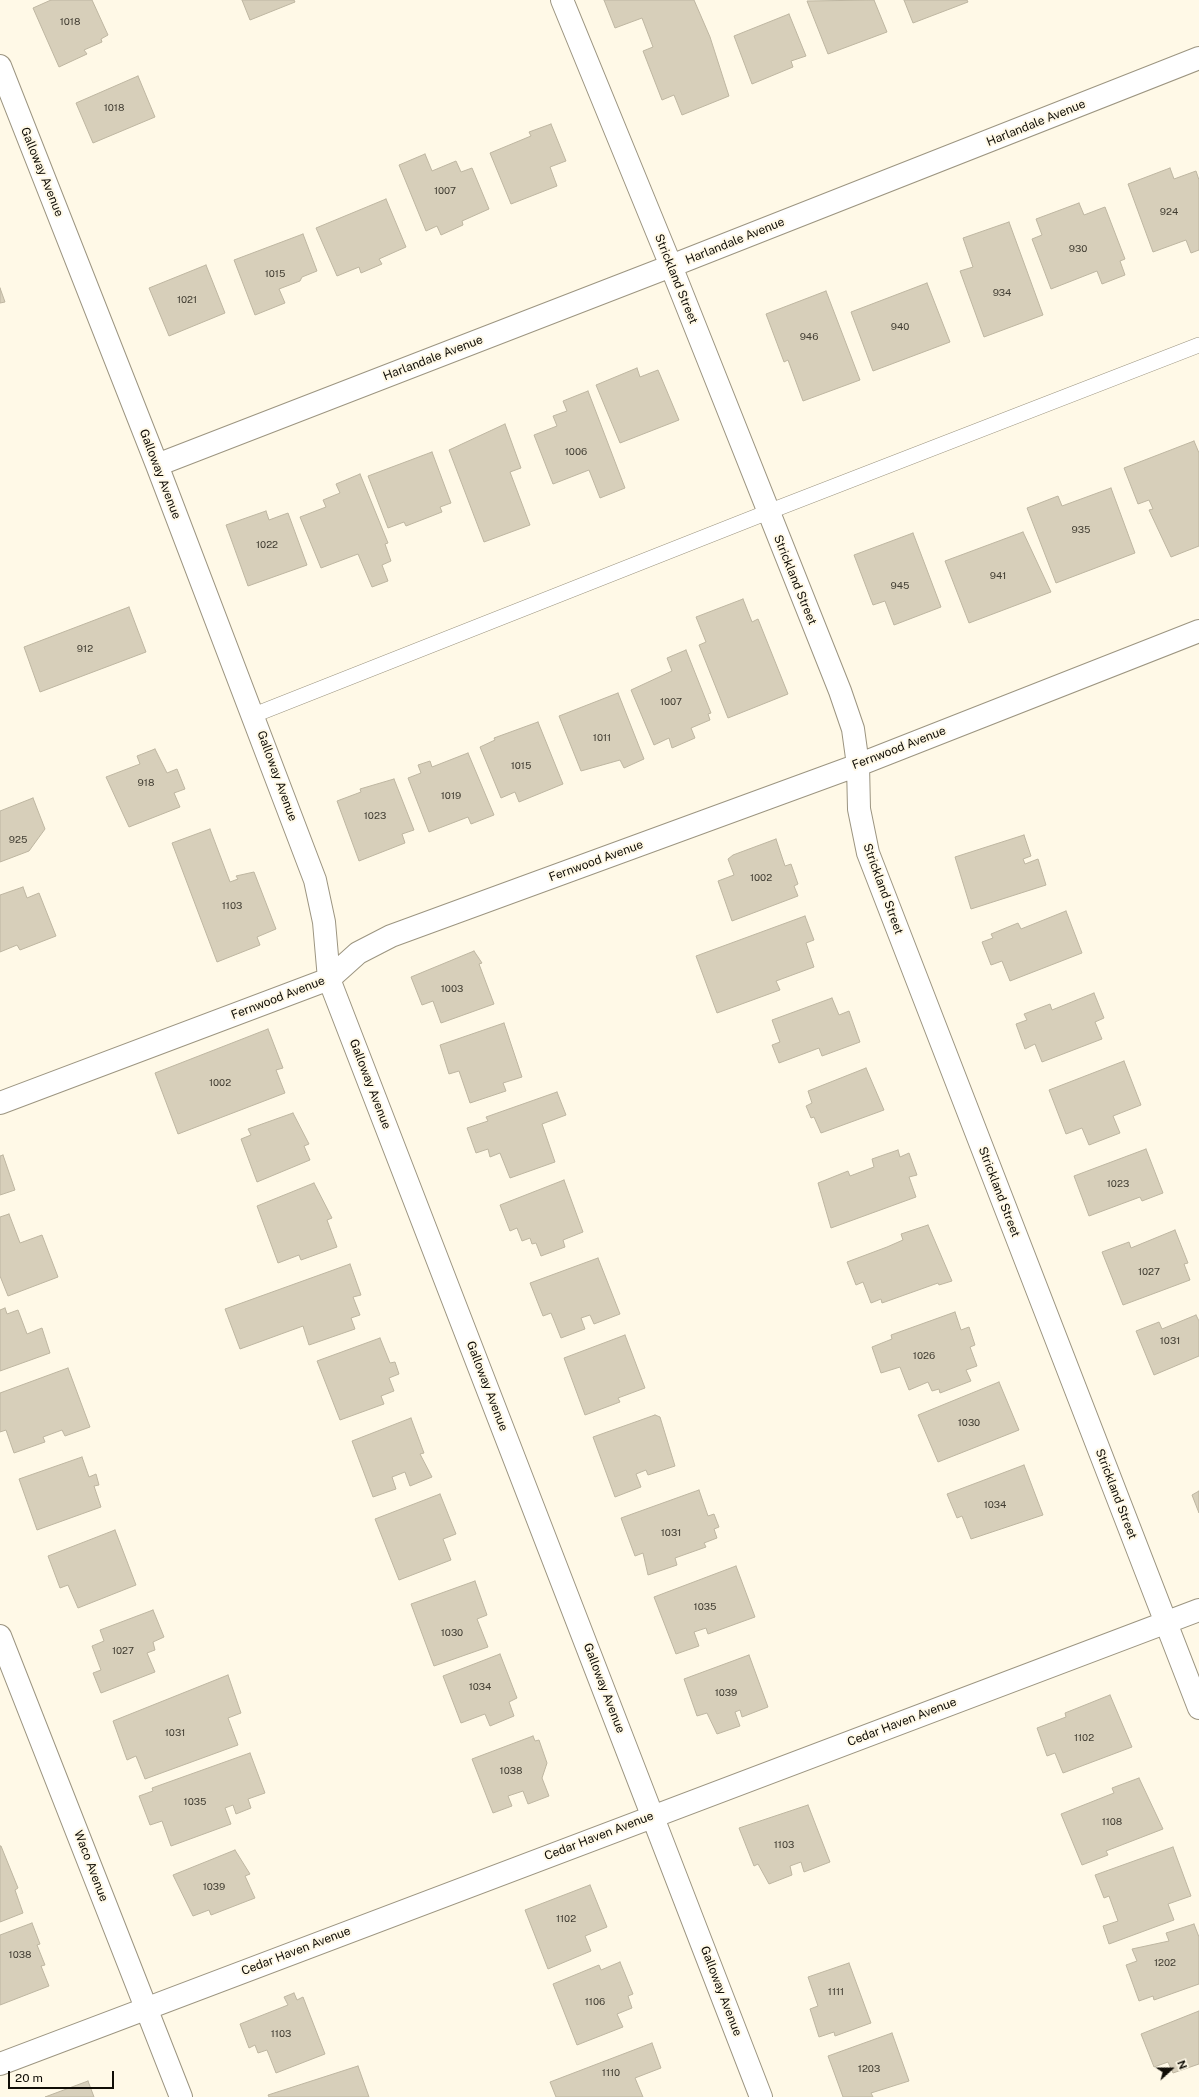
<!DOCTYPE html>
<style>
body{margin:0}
#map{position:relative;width:1199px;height:2097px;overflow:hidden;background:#fff9e7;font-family:"Public Sans",sans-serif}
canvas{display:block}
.north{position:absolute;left:1151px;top:2049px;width:40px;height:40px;-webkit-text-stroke:3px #fff9e7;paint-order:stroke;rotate:69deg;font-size:11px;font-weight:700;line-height:16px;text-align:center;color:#100d06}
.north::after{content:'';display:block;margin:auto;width:14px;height:18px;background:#100d06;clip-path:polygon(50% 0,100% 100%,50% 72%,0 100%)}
.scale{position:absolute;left:8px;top:2071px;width:106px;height:18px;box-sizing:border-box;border:2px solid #100d06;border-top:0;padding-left:5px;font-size:12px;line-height:14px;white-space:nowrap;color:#100d06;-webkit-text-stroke:3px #fff9e7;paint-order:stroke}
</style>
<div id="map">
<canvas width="1199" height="2097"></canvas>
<div class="north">N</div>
<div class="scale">20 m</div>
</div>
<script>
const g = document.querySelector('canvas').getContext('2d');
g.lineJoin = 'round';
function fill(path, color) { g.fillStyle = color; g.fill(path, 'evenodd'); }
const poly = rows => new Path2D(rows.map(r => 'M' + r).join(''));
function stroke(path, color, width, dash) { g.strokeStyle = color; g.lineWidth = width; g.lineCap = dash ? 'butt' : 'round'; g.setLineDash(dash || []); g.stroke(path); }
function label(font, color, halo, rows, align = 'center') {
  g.font = font + ' "Public Sans",sans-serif'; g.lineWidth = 4; g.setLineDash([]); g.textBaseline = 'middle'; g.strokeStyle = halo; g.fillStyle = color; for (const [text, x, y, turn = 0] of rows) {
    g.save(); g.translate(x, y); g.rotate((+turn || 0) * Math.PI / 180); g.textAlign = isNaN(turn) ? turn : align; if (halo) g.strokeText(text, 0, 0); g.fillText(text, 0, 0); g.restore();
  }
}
const building = poly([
 [51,0,92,0,108,35,101,39,102,42,84,50,87,54,59,67,33,8,51,0],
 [242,0,294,0,295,2,250,20,242,0],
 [604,0,694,0,710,37,729,96,682,115,674,95,662,100,643,51,653,47,642,18,615,28,604,0],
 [874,0,887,32,828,54,807,1,874,0],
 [904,0,967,0,968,2,913,23,904,0],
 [789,14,806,56,791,61,793,67,752,84,734,36,789,14],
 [138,76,155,117,93,143,76,103,138,76],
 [551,124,566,161,550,167,557,186,511,204,490,153,531,136,529,132,551,124],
 [425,154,432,171,456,161,461,172,472,168,489,209,462,221,463,225,441,235,437,226,426,231,399,165,425,154],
 [1170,168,1174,179,1196,171,1199,180,1199,250,1191,253,1186,240,1153,252,1128,184,1170,168],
 [386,199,406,247,379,259,382,264,361,273,359,267,337,276,316,228,386,199],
 [1079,203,1084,215,1105,207,1125,259,1120,261,1125,275,1102,284,1097,271,1051,289,1032,239,1042,235,1036,219,1079,203],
 [1009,222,1043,315,984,337,960,271,973,267,963,238,1009,222],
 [303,234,317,271,302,277,300,281,279,289,285,303,255,315,234,260,303,234],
 [206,265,225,313,169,336,149,288,206,265],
 [927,283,950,342,873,371,851,312,927,283],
 [0,288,5,302,0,303,0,288],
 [826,291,860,380,803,401,788,360,784,362,766,314,826,291],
 [637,368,640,377,658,370,679,420,620,443,596,385,637,368],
 [588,391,625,488,600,498,589,470,553,484,534,435,557,426,553,416,567,411,563,401,588,391],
 [505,424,521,468,510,472,530,525,484,542,449,450,505,424],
 [1194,441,1199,453,1199,546,1171,557,1149,510,1153,509,1149,500,1138,504,1124,468,1194,441],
 [432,452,451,503,440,507,442,512,406,526,404,522,388,528,368,476,432,452],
 [360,474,388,543,385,544,391,561,382,565,388,581,372,587,358,554,321,568,300,517,326,507,323,500,340,493,336,484,360,474],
 [1111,488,1135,553,1056,583,1027,508,1058,496,1062,506,1111,488],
 [266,511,269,520,288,513,307,565,248,586,226,525,266,511],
 [1023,532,1051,592,969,623,945,561,1023,532],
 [913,533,941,607,894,625,885,601,873,605,854,555,913,533],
 [743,599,752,622,758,619,788,694,728,718,699,645,706,642,696,617,743,599],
 [129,607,146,652,40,692,24,647,129,607],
 [686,650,711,713,708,714,710,720,691,728,695,738,672,748,669,738,654,745,631,690,672,671,667,658,686,650],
 [618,693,644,759,624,768,620,760,581,771,559,716,618,693],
 [538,722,563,784,519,802,515,792,501,798,480,747,495,740,494,738,538,722],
 [155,749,167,773,177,769,185,789,174,793,180,807,129,827,106,777,140,764,137,756,155,749],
 [468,753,494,815,471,824,468,817,429,832,408,778,421,773,418,765,430,761,432,767,468,753],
 [394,779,414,830,402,834,405,843,359,861,337,801,361,792,360,789,394,779],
 [33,798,45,829,29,851,0,862,0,811,33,798],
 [210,829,230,882,238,879,236,876,254,872,276,929,257,937,260,945,217,962,172,843,210,829],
 [1024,835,1031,856,1023,859,1025,864,1038,859,1046,885,971,909,955,857,1024,835],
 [776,839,785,866,791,864,798,884,794,886,798,896,732,921,718,881,734,875,728,859,733,855,776,839],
 [23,887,27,898,39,893,56,936,20,950,17,945,0,952,0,895,23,887],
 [1066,911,1082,953,1010,981,1002,961,991,965,982,942,993,938,991,934,1018,923,1021,929,1066,911],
 [805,916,814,940,806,943,814,967,776,981,780,990,717,1013,696,956,805,916],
 [474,951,482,963,479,964,494,1004,441,1023,433,1001,422,1005,411,977,474,951],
 [1094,993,1104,1018,1095,1022,1102,1039,1042,1062,1035,1044,1025,1049,1016,1024,1027,1020,1024,1014,1050,1004,1052,1010,1094,993],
 [832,998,839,1015,849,1011,860,1042,822,1056,819,1048,779,1063,772,1045,780,1042,772,1020,832,998],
 [504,1023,522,1077,503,1083,506,1091,470,1103,459,1071,449,1074,440,1045,504,1023],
 [268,1029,283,1068,276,1070,285,1093,178,1134,155,1073,268,1029],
 [1124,1061,1141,1105,1113,1116,1120,1133,1089,1145,1082,1128,1066,1134,1049,1090,1124,1061],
 [866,1068,884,1110,821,1133,814,1117,811,1118,806,1106,812,1103,808,1091,866,1068],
 [557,1092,566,1115,542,1124,555,1162,510,1178,500,1153,490,1157,488,1149,476,1153,467,1128,488,1121,486,1117,557,1092],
 [293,1113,309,1144,304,1146,310,1160,257,1182,241,1139,251,1135,248,1129,293,1113],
 [1146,1149,1163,1193,1142,1201,1140,1197,1089,1216,1074,1176,1146,1149],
 [898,1150,900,1157,909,1153,917,1175,909,1177,916,1197,831,1228,818,1183,848,1171,850,1176,874,1167,872,1159,898,1150],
 [3,1155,15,1190,0,1195,0,1156,3,1155],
 [564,1180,583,1232,563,1240,565,1247,541,1256,536,1243,532,1244,530,1238,522,1241,517,1228,510,1231,500,1205,564,1180],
 [314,1183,332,1218,327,1220,337,1247,301,1260,299,1255,278,1263,257,1206,314,1183],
 [9,1214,20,1243,42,1235,58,1277,8,1296,0,1276,0,1217,9,1214],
 [928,1225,952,1281,939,1285,938,1283,882,1303,881,1299,871,1303,863,1282,856,1285,847,1262,887,1247,903,1240,901,1234,928,1225],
 [1175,1230,1188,1263,1184,1264,1190,1280,1123,1305,1102,1252,1129,1242,1131,1248,1175,1230],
 [598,1258,620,1314,594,1324,590,1315,581,1318,585,1329,561,1338,551,1313,543,1316,530,1283,598,1258],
 [350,1264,361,1295,353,1297,360,1315,351,1318,355,1329,309,1345,303,1326,240,1349,225,1309,350,1264],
 [5,1308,7,1314,18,1310,27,1334,42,1328,50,1353,0,1371,0,1310,5,1308],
 [955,1312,961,1330,969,1327,975,1345,970,1347,977,1366,966,1370,971,1381,940,1393,939,1389,932,1391,928,1382,909,1390,900,1367,881,1373,872,1347,892,1339,891,1335,955,1312],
 [1196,1315,1199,1321,1199,1356,1154,1375,1136,1331,1159,1322,1162,1329,1196,1315],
 [625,1335,645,1388,618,1398,620,1402,585,1415,564,1358,625,1335],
 [380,1338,390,1363,395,1362,399,1374,389,1378,394,1391,381,1396,384,1404,340,1420,317,1361,380,1338],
 [68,1368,90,1427,65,1436,62,1430,43,1437,45,1442,14,1453,6,1430,0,1432,0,1393,68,1368],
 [999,1382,1019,1430,938,1462,918,1415,999,1382],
 [655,1415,660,1417,675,1466,648,1475,646,1470,636,1474,641,1487,615,1497,593,1437,655,1415],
 [411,1418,424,1453,420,1454,432,1477,410,1486,405,1472,392,1477,396,1489,373,1497,352,1441,411,1418],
 [82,1457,89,1477,96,1474,99,1485,94,1486,101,1507,37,1530,19,1479,82,1457],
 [1024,1465,1043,1515,971,1539,962,1516,957,1518,947,1494,1024,1465],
 [699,1490,708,1516,714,1514,719,1527,714,1529,717,1538,704,1543,706,1547,675,1558,677,1565,648,1575,643,1553,635,1556,621,1518,699,1490],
 [1199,1491,1199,1513,1192,1495,1199,1491],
 [440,1494,456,1534,443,1539,451,1560,399,1580,375,1519,440,1494],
 [115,1530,136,1585,78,1608,68,1585,60,1588,48,1556,115,1530],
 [736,1566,755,1617,708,1634,706,1628,694,1632,699,1646,676,1654,654,1597,736,1566],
 [475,1581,487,1615,477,1619,488,1647,434,1666,411,1604,475,1581],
 [153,1610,164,1637,153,1642,155,1650,147,1653,155,1672,101,1693,93,1673,101,1670,92,1646,104,1641,100,1630,153,1610],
 [500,1654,517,1698,509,1702,514,1716,490,1726,485,1714,461,1723,443,1676,500,1654],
 [749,1655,768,1707,742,1717,740,1710,735,1712,740,1726,717,1734,707,1713,697,1716,684,1679,749,1655],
 [228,1675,241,1713,228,1718,238,1745,145,1779,136,1756,127,1760,113,1721,228,1675],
 [1110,1695,1132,1747,1063,1773,1055,1753,1047,1756,1037,1728,1066,1717,1065,1713,1110,1695],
 [533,1736,535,1741,539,1740,547,1763,542,1778,549,1796,528,1804,523,1791,508,1796,512,1806,493,1813,472,1759,533,1736],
 [250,1753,265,1793,248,1799,251,1808,236,1814,233,1805,225,1808,231,1824,171,1846,162,1821,150,1825,139,1796,153,1791,152,1788,250,1753],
 [1139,1778,1163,1829,1106,1851,1108,1855,1082,1865,1061,1814,1114,1793,1112,1788,1139,1778],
 [808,1805,830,1862,804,1872,801,1862,790,1866,792,1875,769,1884,758,1864,754,1866,739,1828,808,1805],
 [0,1846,1,1846,18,1888,15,1890,23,1913,0,1922,0,1846],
 [1173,1847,1191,1896,1168,1904,1174,1920,1109,1944,1103,1926,1118,1921,1109,1896,1104,1898,1095,1875,1173,1847],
 [235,1850,250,1874,245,1876,255,1898,211,1915,209,1910,193,1916,173,1875,235,1850],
 [590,1885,607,1927,585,1936,591,1951,548,1969,525,1910,590,1885],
 [32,1923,40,1944,37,1945,45,1965,41,1966,49,1986,0,2005,0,1935,32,1923],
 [1194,1924,1199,1937,1199,1984,1154,2000,1153,1996,1139,2001,1126,1965,1137,1961,1132,1949,1169,1941,1166,1933,1194,1924],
 [620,1962,633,1994,628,1996,632,2008,617,2014,623,2027,577,2045,553,1984,599,1965,601,1970,620,1962],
 [849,1963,871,2023,835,2036,834,2032,819,2037,810,2009,818,2006,808,1977,849,1963],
 [294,1993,297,2000,303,1997,325,2054,276,2073,267,2050,258,2053,255,2045,249,2048,240,2024,288,2005,284,1997,294,1993],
 [1199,2011,1199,2064,1173,2073,1168,2062,1154,2067,1141,2034,1199,2011],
 [892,2033,909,2081,871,2093,873,2097,843,2097,828,2056,892,2033],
 [652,2043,661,2068,635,2078,643,2097,556,2097,550,2082,652,2043],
 [358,2066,369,2097,269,2097,268,2095,358,2066],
 [88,2081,94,2097,45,2097,88,2081]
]);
fill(building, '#d7cfba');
stroke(building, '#beb6a1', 1);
const lane = poly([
 [254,715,768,512,1199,345]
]);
const street = poly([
 [562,0,671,266,840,691,853,729,858,765,859,809,868,853,1199,1708],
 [0,66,157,465,315,880,324,922,329,979,761,2097],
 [157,465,671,266,1199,58],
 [0,1103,329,979,358,953,391,936,858,765,1199,631],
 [0,1636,181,2097],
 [0,2064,1199,1610]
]);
stroke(lane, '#9c9581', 16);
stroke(street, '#9c9581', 24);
stroke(lane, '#fff', 15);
stroke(street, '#fff', 22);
label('10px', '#423e33', null, [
 ["1018",70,22],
 ["1018",114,108],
 ["1007",445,191],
 ["924",1169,212],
 ["930",1078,249],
 ["1015",275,274],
 ["934",1002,293],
 ["1021",187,300],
 ["940",900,327],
 ["946",809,337],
 ["1006",576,452],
 ["935",1081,530],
 ["1022",267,545],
 ["941",998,576],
 ["945",900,586],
 ["912",85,649],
 ["1007",671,702],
 ["1011",602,738],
 ["1015",521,766],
 ["918",146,783],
 ["1019",451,796],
 ["1023",375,816],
 ["925",18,840],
 ["1002",761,878],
 ["1103",232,906],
 ["1003",452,989],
 ["1002",220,1083],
 ["1023",1118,1184],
 ["1027",1149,1272],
 ["1031",1170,1341],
 ["1026",924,1356],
 ["1030",969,1423],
 ["1034",995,1505],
 ["1031",671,1533],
 ["1035",705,1607],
 ["1030",452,1633],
 ["1027",123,1651],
 ["1034",480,1687],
 ["1039",726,1693],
 ["1031",175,1733],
 ["1102",1084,1738],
 ["1038",511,1771],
 ["1035",195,1802],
 ["1108",1112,1822],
 ["1103",784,1845],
 ["1039",214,1887],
 ["1102",566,1919],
 ["1038",20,1955],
 ["1202",1165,1963],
 ["1111",836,1992],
 ["1106",595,2002],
 ["1103",281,2034],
 ["1203",869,2069],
 ["1110",611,2073]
]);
label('12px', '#100d06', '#fff9e7', [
 ["Harlandale Avenue",1036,123,-22],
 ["Galloway Avenue",42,172,68],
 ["Harlandale Avenue",735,241,-22],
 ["Strickland Street",676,279,68],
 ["Harlandale Avenue",433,358,-21],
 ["Galloway Avenue",160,474,69],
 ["Strickland Street",795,580,68],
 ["Fernwood Avenue",899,748,-21],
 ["Galloway Avenue",277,776,70],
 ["Fernwood Avenue",596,861,-20],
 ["Strickland Street",883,889,70],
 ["Fernwood Avenue",278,998,-21],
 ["Galloway Avenue",370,1084,69],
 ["Strickland Street",999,1192,69],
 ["Galloway Avenue",487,1386,69],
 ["Strickland Street",1116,1494,69],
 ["Galloway Avenue",604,1688,69],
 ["Cedar Haven Avenue",902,1722,-21],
 ["Cedar Haven Avenue",599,1836,-21],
 ["Waco Avenue",91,1866,69],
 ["Cedar Haven Avenue",296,1951,-21],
 ["Galloway Avenue",721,1991,69]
]);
</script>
